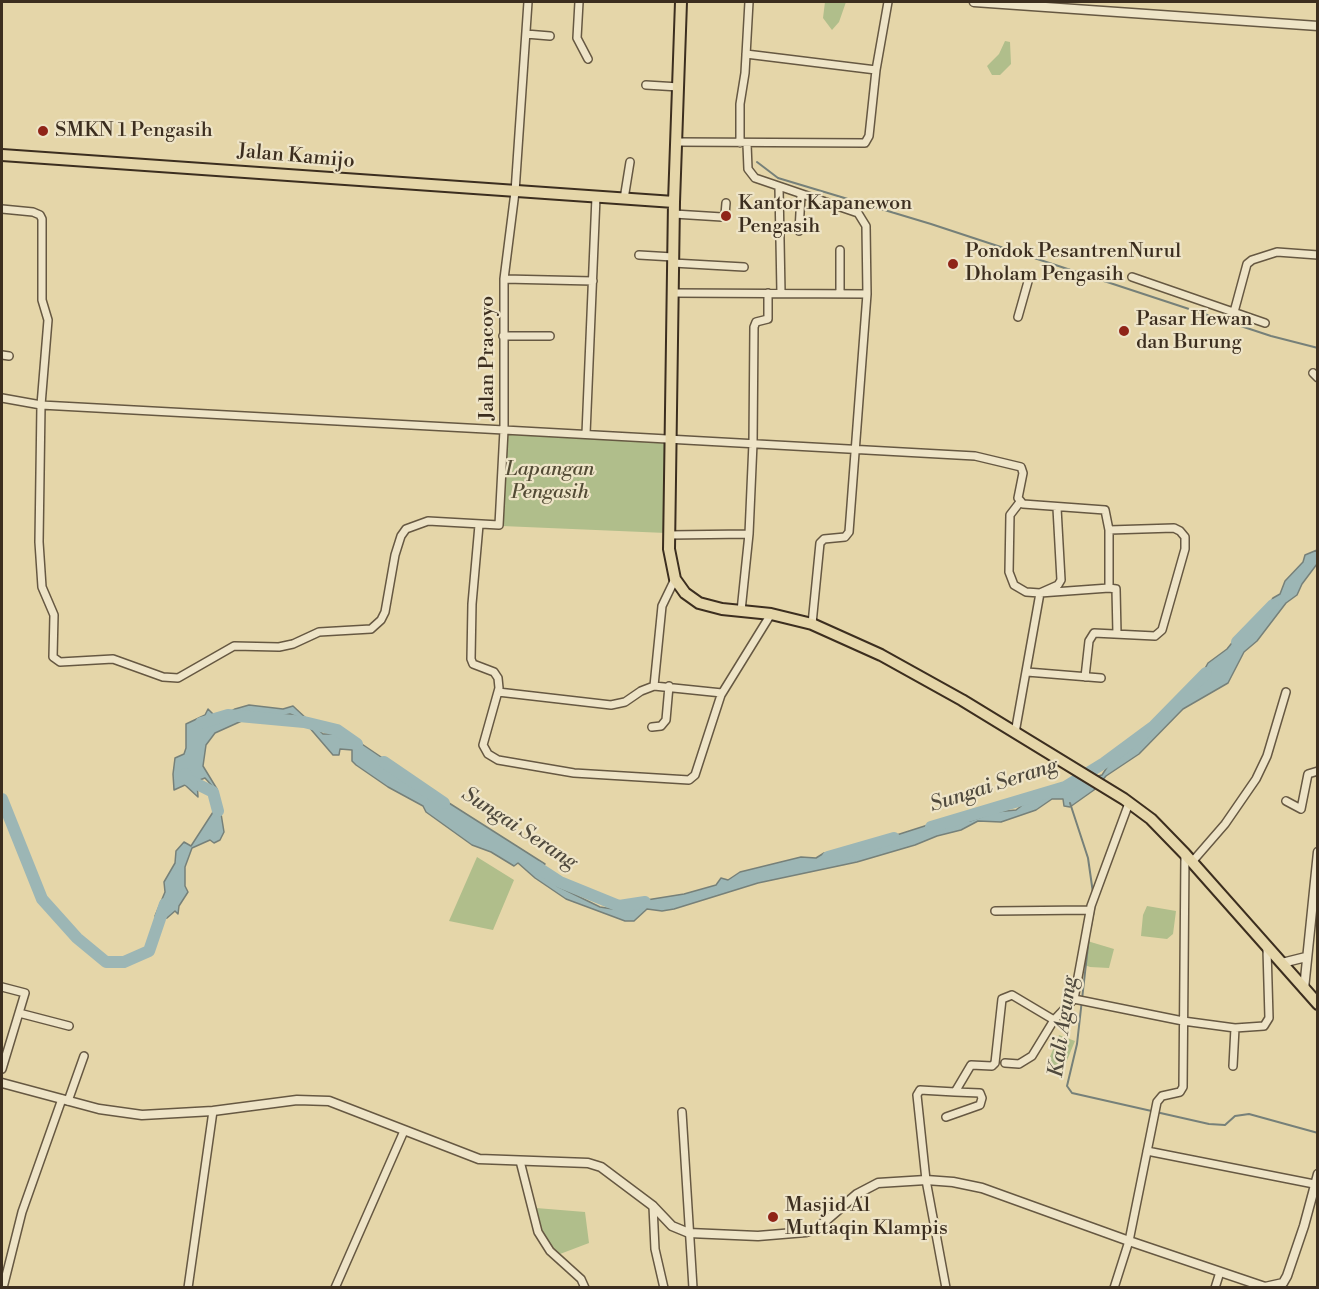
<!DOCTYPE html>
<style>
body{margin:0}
#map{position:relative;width:1319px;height:1289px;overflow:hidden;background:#e5d6a9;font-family:"Libre Bodoni",serif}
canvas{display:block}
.frame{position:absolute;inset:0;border:3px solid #3c2e1f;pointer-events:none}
</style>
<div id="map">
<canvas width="1319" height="1289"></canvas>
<div class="frame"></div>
</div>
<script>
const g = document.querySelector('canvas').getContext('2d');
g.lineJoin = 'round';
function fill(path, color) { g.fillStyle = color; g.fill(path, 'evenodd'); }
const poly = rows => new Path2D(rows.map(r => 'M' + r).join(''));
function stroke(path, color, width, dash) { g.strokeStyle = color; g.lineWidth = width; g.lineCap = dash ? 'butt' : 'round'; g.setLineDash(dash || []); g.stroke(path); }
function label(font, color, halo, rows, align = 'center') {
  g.font = font + ' "Libre Bodoni",serif'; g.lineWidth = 4.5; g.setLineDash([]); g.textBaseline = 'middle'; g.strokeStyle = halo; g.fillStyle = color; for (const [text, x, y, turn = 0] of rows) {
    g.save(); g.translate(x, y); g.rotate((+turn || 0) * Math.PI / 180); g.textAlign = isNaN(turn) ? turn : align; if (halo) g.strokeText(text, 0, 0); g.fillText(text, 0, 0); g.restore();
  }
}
fill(poly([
 [825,2,846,2,839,22,832,30,823,18],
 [1005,41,1010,42,1011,64,1000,75,992,75,987,66,999,54],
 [507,433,670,443,666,533,502,526],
 [477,857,514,880,493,930,449,921],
 [1147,906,1176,911,1173,934,1167,939,1141,936,1143,915],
 [1084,940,1114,949,1109,968,1090,967,1080,963],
 [1059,1035,1075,1041,1063,1070,1047,1064],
 [536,1208,585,1212,589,1243,560,1254,552,1248,541,1229]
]), '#b0be8b');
const water = poly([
 [1317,550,1317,564,1302,584,1297,595,1286,603,1257,641,1244,652,1228,683,1183,709,1139,754,1106,776,1094,790,1070,807,1064,806,1063,799,1052,799,1036,810,1001,822,978,821,961,830,937,836,915,845,857,862,758,883,674,909,662,911,647,909,634,921,625,921,566,899,535,878,518,863,514,866,491,852,472,845,426,812,423,806,388,787,356,765,352,761,352,750,340,749,339,755,333,755,302,719,290,714,276,717,255,715,215,733,206,745,203,766,217,789,224,832,220,840,214,843,210,840,192,848,185,867,185,886,188,892,179,906,178,914,175,911,167,918,156,920,160,915,155,916,165,892,164,882,175,863,176,851,184,842,191,846,215,809,214,788,205,778,197,781,198,797,185,785,174,790,173,774,175,758,184,754,186,748,186,724,205,715,208,709,218,719,235,709,249,705,283,709,293,706,323,734,347,734,393,765,400,778,438,796,545,864,543,866,557,886,600,907,619,910,634,902,684,894,716,885,721,878,728,880,740,872,801,857,816,858,824,853,847,853,872,847,881,840,934,823,970,821,995,812,1016,810,1029,800,1048,797,1066,784,1102,775,1113,758,1148,732,1154,723,1183,701,1194,688,1208,663,1227,649,1243,629,1250,633,1273,598,1280,594,1285,581,1303,562,1305,555,1317,550]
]);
fill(water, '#9cb6b5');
stroke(water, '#768079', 1.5);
stroke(poly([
 [757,162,778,178,931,224,1271,336,1318,348],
 [1070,803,1088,858,1093,893],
 [1091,926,1095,905],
 [1089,937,1077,1044,1067,1086,1072,1093,1209,1124,1225,1125,1235,1116,1249,1114,1318,1133]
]), '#768079', 2);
stroke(poly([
 [1237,642,1273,605],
 [201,723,228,715,304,722,337,730,357,744],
 [384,762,444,803],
 [186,774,185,778,213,792,218,811],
 [2,799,42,899,77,938,106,962,124,962,149,951,165,904],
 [931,827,1065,787,1104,763,1154,726,1206,673],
 [828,857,894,838],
 [537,867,560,882,619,906,645,902]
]), '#9cb6b5', 12);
const minor = poly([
 [528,2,515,192,504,279,504,430,975,456,1021,467,1023,473,1018,498,1023,504,1105,510,1109,530,1174,528,1180,531,1185,537,1185,549,1162,630,1155,636,1094,633,1089,641,1085,677],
 [579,2,577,38,588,59],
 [526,34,550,36],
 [746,54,876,70],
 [646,85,679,87],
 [677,142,865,143,869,136,876,70,888,2],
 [740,143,740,104,745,73,749,2],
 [747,144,748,169,755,178,858,213,866,226,867,294,849,532,845,537,824,539,820,543,812,624],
 [779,188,781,293],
 [624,199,630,162],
 [2,209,33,212,40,215,42,219,42,300,48,320,41,405,504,430,499,525,428,521,406,529,401,536,395,555,385,612,381,620,371,629,319,632,293,644,279,647,234,646,178,678,163,677,113,659,60,662,53,657,54,615,42,587,39,542,41,405,2,398],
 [674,214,722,217,725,215,726,203],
 [799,231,801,195],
 [840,250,840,294],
 [639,255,673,257],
 [673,263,744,267],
 [1132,277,1265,323],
 [504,279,593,281],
 [673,293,867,294],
 [1234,312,1247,264,1252,260,1277,252,1318,255],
 [1018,317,1029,278],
 [503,336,550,336],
 [2,355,9,356],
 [1313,373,1318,378],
 [586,434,596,197],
 [1020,502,1010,515,1009,572,1014,585,1026,592,1040,593,1058,585,1061,580,1057,508],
 [479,525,472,604,471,659,473,664,494,672,498,678,499,688,483,745,488,754,498,760,574,773,689,780,695,775,721,695,771,614],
 [669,535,749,534],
 [1109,588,1116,589,1117,634],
 [741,611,749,534,753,443,754,327,756,322,768,319,768,293],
 [1027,672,1101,678],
 [654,686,662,606,675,579],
 [498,692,611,705,625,702,641,691,654,686,722,693],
 [652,727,661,726,666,720,669,686],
 [1015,733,1040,593,1109,588,1109,530],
 [1286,801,1301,809,1308,774,1318,771],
 [1192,862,1225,824,1256,779,1267,756,1286,692],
 [995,911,1090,910],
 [2,987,25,993,2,1069],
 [1074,999,1183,1021,1235,1028,1264,1026,1269,1018,1267,949],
 [19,1013,69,1026],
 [1005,1063,1019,1064,1032,1056,1054,1020,1074,999,1091,906,1129,803],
 [1233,1066,1235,1028],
 [68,1101,84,1056],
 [682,1112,693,1288],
 [946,1117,980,1105,982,1098,980,1093,955,1092,971,1065,992,1066,995,1063,1002,999,1012,995,1054,1020],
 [1147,1151,1314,1184],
 [520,1161,538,1232,550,1251,581,1279,585,1288],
 [653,1206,655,1249,664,1288],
 [3,1288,22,1212,62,1099],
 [188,1288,213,1111],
 [335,1288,404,1131],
 [946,1288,926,1180,917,1095,920,1090,955,1092],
 [1114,1288,1129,1241,1157,1102,1162,1096,1180,1092,1183,1087,1185,854],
 [1215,1288,1220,1272]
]);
const tertiary = poly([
 [974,2,1318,26],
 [1282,963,1306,957],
 [1304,989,1318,852],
 [2,1083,99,1109,142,1115,213,1111,297,1100,329,1101,479,1159,588,1163,601,1167,653,1206,672,1226,689,1233,758,1236,806,1232,816,1229,857,1194,878,1183,926,1180,953,1182,982,1188,1129,1241,1265,1287,1283,1283,1287,1276,1304,1226,1318,1174]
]);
const primary = poly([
 [681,2,674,202,669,549,675,579,685,593,699,603,722,609,771,614,812,624,881,655,962,700,1124,799,1151,819,1185,854,1318,1004],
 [2,155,674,202]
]);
stroke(minor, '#665842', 10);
stroke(tertiary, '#665842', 11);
stroke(primary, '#3c2e1f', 14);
stroke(minor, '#eee4c7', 7);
stroke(tertiary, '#eee4c7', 8);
stroke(primary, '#e5d6a9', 10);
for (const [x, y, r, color] of [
 [43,131,6,"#8f2418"],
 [726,216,6,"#8f2418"],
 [953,264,6,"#8f2418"],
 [1124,331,6,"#8f2418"],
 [773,1217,6,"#8f2418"]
]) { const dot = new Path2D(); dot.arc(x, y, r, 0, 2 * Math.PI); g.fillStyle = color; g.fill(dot); stroke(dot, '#eee4c7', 2); }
label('20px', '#3c2e1f', '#eee4c7', [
 ["SMKN 1 Pengasih",55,131],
 ["Kantor Kapanewon",738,204],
 ["Pengasih",738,227],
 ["Pondok PesantrenNurul",965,252],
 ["Dholam Pengasih",965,275],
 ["Pasar Hewan",1136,320],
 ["dan Burung",1136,343],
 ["Masjid Al",785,1206],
 ["Muttaqin Klampis",785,1229]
], 'left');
label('20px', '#3c2e1f', '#eee4c7', [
 ["Jalan Kamijo",296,157,5],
 ["Jalan Pracoyo",488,358,-90]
]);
label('italic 20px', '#534b35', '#eee4c7', [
 ["Lapangan",550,470],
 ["Pengasih",550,493]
]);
label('italic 21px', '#4f493d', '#eee4c7', [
 ["Sungai Serang",994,786,-18],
 ["Sungai Serang",519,829,33],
 ["Kali Agung",1064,1027,-82]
]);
</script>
